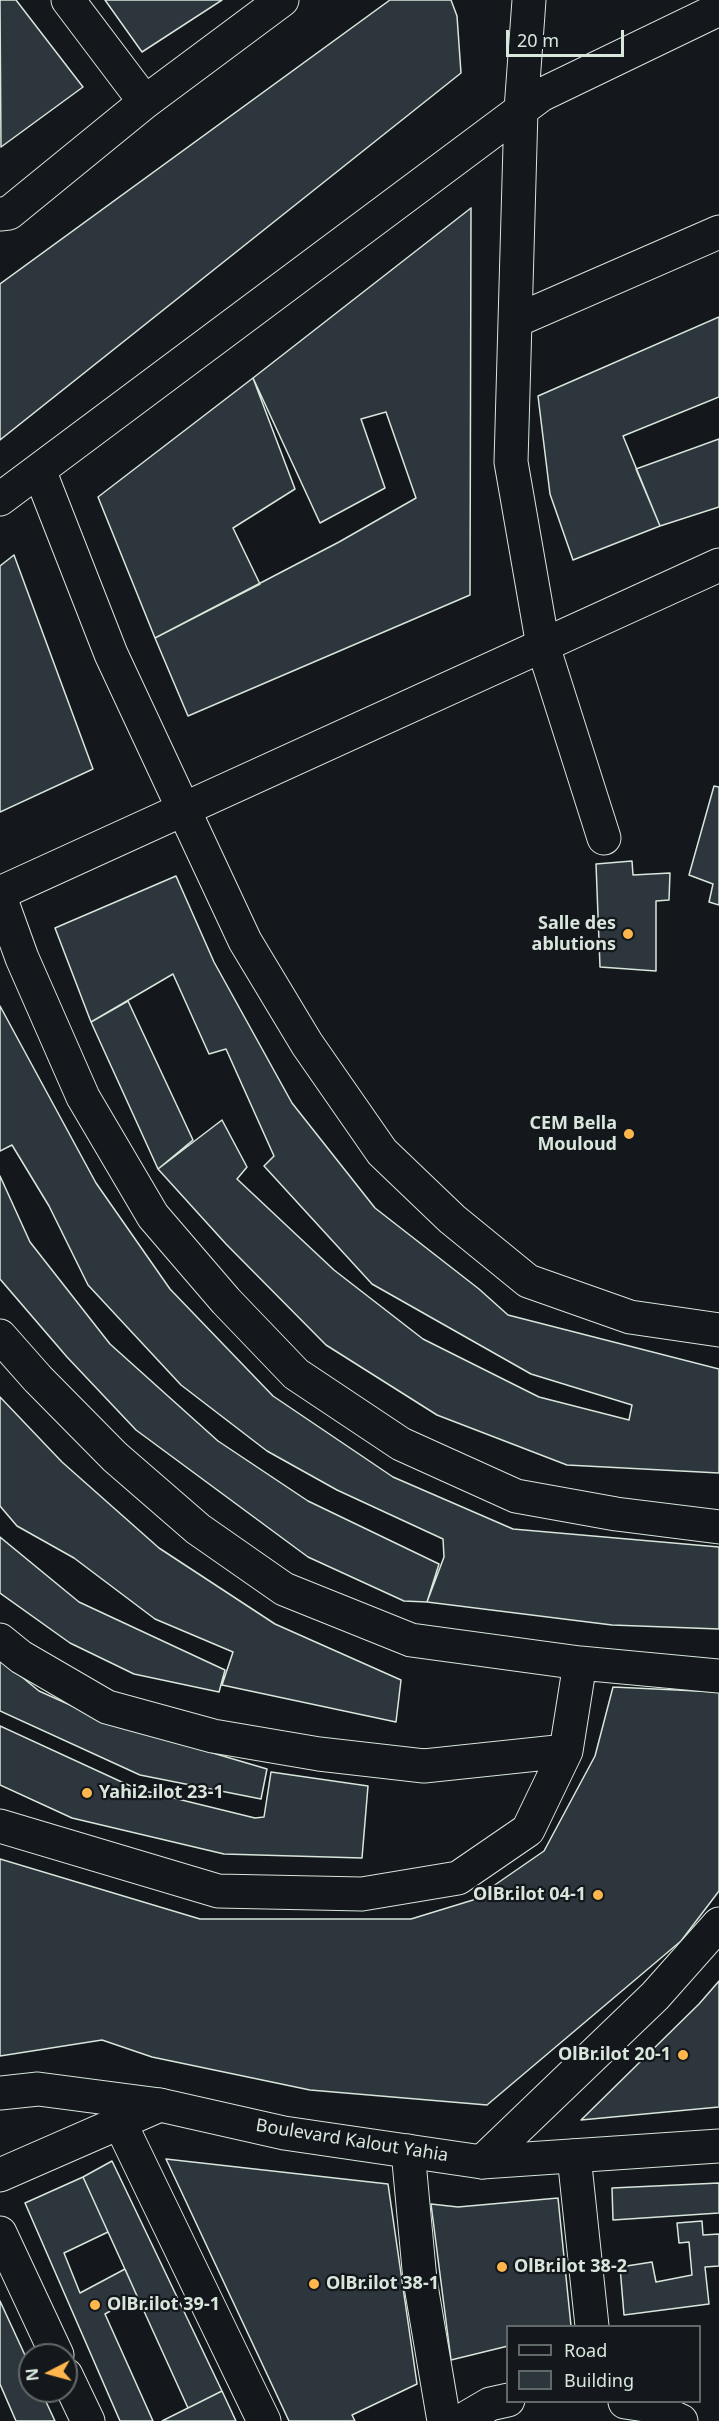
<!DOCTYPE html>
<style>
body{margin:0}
#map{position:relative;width:719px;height:2421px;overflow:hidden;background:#14181c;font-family:"Noto Sans",sans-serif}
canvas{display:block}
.legend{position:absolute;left:506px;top:2325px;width:195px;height:78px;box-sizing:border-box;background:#14181c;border:2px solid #626a69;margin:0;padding:8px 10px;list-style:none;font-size:18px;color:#d8e6dc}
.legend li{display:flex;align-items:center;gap:12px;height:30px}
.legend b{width:30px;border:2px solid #626a69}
.north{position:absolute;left:18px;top:2343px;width:60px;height:60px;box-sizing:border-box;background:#14181c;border:2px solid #626a69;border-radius:50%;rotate:264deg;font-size:16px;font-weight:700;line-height:24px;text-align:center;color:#d8e6dc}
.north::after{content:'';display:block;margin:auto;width:21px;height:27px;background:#ffb74d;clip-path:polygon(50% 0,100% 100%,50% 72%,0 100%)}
.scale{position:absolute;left:506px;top:30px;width:118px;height:27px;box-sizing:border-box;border:3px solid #d8e6dc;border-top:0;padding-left:8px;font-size:18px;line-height:21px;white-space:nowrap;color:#d8e6dc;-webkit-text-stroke:4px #14181c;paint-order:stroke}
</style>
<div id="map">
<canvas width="719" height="2421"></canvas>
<ul class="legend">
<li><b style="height:8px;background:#14181c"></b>Road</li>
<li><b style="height:16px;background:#2c363c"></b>Building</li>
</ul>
<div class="north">N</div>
<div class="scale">20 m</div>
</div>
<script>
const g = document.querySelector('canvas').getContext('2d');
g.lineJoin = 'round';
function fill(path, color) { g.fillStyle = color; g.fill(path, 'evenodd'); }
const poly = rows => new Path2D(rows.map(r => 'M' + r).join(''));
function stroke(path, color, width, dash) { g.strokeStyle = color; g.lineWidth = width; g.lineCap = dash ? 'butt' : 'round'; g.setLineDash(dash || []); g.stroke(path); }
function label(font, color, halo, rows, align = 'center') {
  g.font = font + ' "Noto Sans",sans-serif'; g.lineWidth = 4.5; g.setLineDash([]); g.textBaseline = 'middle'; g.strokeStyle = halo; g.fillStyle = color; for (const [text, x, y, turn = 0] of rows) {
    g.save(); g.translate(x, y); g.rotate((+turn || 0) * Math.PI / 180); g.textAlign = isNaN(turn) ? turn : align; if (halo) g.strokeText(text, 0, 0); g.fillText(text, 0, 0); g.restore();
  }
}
const building = poly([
 [0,0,16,0,83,87,1,147,0,0],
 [105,0,222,0,142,52,105,0],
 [390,0,451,0,457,16,461,73,0,440,0,284,390,0],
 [471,208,470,595,188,716,155,638,339,542,416,498,386,412,361,419,385,488,320,523,253,378,471,208],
 [719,317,719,397,623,436,660,526,573,560,550,494,538,396,719,317],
 [253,378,295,489,233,528,260,584,155,638,98,497,253,378],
 [719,439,719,507,660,526,636,469,719,439],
 [14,555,93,769,0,812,0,566,14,555],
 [714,786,719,787,719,905,709,902,713,884,689,875,714,786],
 [632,861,633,875,670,873,669,900,656,901,656,971,600,967,596,864,632,861],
 [176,876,214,962,292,1103,375,1208,479,1289,508,1315,719,1369,719,1473,567,1465,437,1415,326,1345,226,1244,158,1169,222,1120,247,1167,237,1179,334,1270,423,1339,539,1397,629,1420,632,1405,531,1374,372,1284,264,1166,274,1156,226,1049,209,1054,173,974,91,1022,55,928,176,876],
 [128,1001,193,1140,158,1169,91,1022,128,1001],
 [0,1006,96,1183,170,1289,273,1396,393,1477,513,1529,719,1547,719,1629,612,1625,427,1602,444,1557,443,1539,337,1490,267,1451,181,1385,88,1285,49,1206,12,1145,0,1151,0,1006],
 [0,1176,30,1242,110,1344,218,1441,308,1501,439,1564,427,1602,404,1601,308,1557,136,1430,67,1357,0,1279,0,1176],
 [0,1397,62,1462,159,1548,275,1624,401,1680,396,1722,222,1685,233,1652,155,1619,74,1558,17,1526,0,1506,0,1397],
 [0,1537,79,1602,225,1670,219,1692,134,1674,70,1643,0,1593,0,1537],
 [0,1659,39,1691,108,1722,267,1769,261,1799,140,1775,0,1711,0,1659],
 [613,1687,719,1692,719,1891,681,1941,487,2105,310,2090,152,2057,102,2040,0,2056,0,1859,200,1919,411,1919,473,1900,544,1851,595,1756,613,1687],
 [0,1726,137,1789,255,1818,264,1817,271,1772,368,1786,362,1858,224,1854,72,1818,0,1785,0,1726],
 [719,1981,719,2107,581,2120,699,2004,719,1981],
 [166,2159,388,2184,417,2384,352,2415,355,2421,289,2421,166,2159],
 [112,2161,222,2391,188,2408,83,2177,112,2161],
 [83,2177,108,2232,64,2253,80,2293,125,2269,137,2296,105,2314,153,2421,120,2421,25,2203,83,2177],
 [719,2183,719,2213,613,2220,612,2188,719,2183],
 [558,2198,571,2326,508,2326,508,2346,451,2360,431,2204,458,2207,558,2198],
 [702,2221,703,2235,719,2234,719,2266,705,2267,709,2304,624,2315,620,2267,652,2262,656,2282,692,2275,689,2242,679,2243,677,2223,702,2221],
 [0,2301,30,2366,30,2391,41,2391,55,2421,16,2421,0,2384,0,2301],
 [222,2391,236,2421,162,2421,222,2391]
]);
fill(building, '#2c363c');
stroke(building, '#d8e6dc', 1.5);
const street = poly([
 [68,0,145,102],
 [529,0,521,110,511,462,543,646,604,838],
 [0,214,9,213,145,102,282,0],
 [515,321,719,232],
 [39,470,111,654,245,941,307,1044,382,1152,452,1219,528,1281,630,1317,719,1330],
 [0,499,541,95,711,13],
 [0,897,22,958,83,1097,153,1216,226,1301,296,1374,401,1444,516,1496,616,1514,719,1527],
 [0,1336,38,1379,115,1457,198,1529,284,1589,411,1640,580,1663,719,1676],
 [0,1640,21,1657,107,1707,213,1736,319,1754,424,1766,566,1751],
 [0,1826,218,1891,362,1894,458,1878,528,1830,566,1751,580,1663],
 [0,2093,38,2089,160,2105],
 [120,2123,264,2421],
 [408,2151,420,2280,444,2421],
 [574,2156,592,2326],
 [482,2162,655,1996,719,1924],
 [0,2233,57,2355],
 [66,2375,88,2421],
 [625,2402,646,2405,681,2421],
 [461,2421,490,2404,508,2400]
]);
const secondary = poly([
 [0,893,719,565],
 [0,2175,160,2105,284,2133,482,2162,719,2146]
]);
stroke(street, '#d8e6dc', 35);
stroke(secondary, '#d8e6dc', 35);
stroke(street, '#14181c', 33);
stroke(secondary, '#14181c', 33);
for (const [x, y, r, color] of [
 [628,934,6,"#ffb74d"],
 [629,1134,6,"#ffb74d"],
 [87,1793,6,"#ffb74d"],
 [598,1895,6,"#ffb74d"],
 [683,2055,6,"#ffb74d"],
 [502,2267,6,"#ffb74d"],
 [314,2284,6,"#ffb74d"],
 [95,2305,6,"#ffb74d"]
]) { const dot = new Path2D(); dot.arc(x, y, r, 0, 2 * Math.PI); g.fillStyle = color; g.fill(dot); stroke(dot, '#14181c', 2); }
label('bold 18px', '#d8e6dc', '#14181c', [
 ["Salle des",616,924],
 ["ablutions",616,945],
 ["CEM Bella",617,1124],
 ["Mouloud",617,1145],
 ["Yahi2.ilot 23-1",99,1793,"left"],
 ["OlBr.ilot 04-1",586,1895],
 ["OlBr.ilot 20-1",671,2055],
 ["OlBr.ilot 38-2",514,2267,"left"],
 ["OlBr.ilot 38-1",326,2284,"left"],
 ["OlBr.ilot 39-1",107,2305,"left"]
], 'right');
label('18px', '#d8e6dc', '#14181c', [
 ["Boulevard Kalout Yahia",352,2141,9]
]);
</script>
